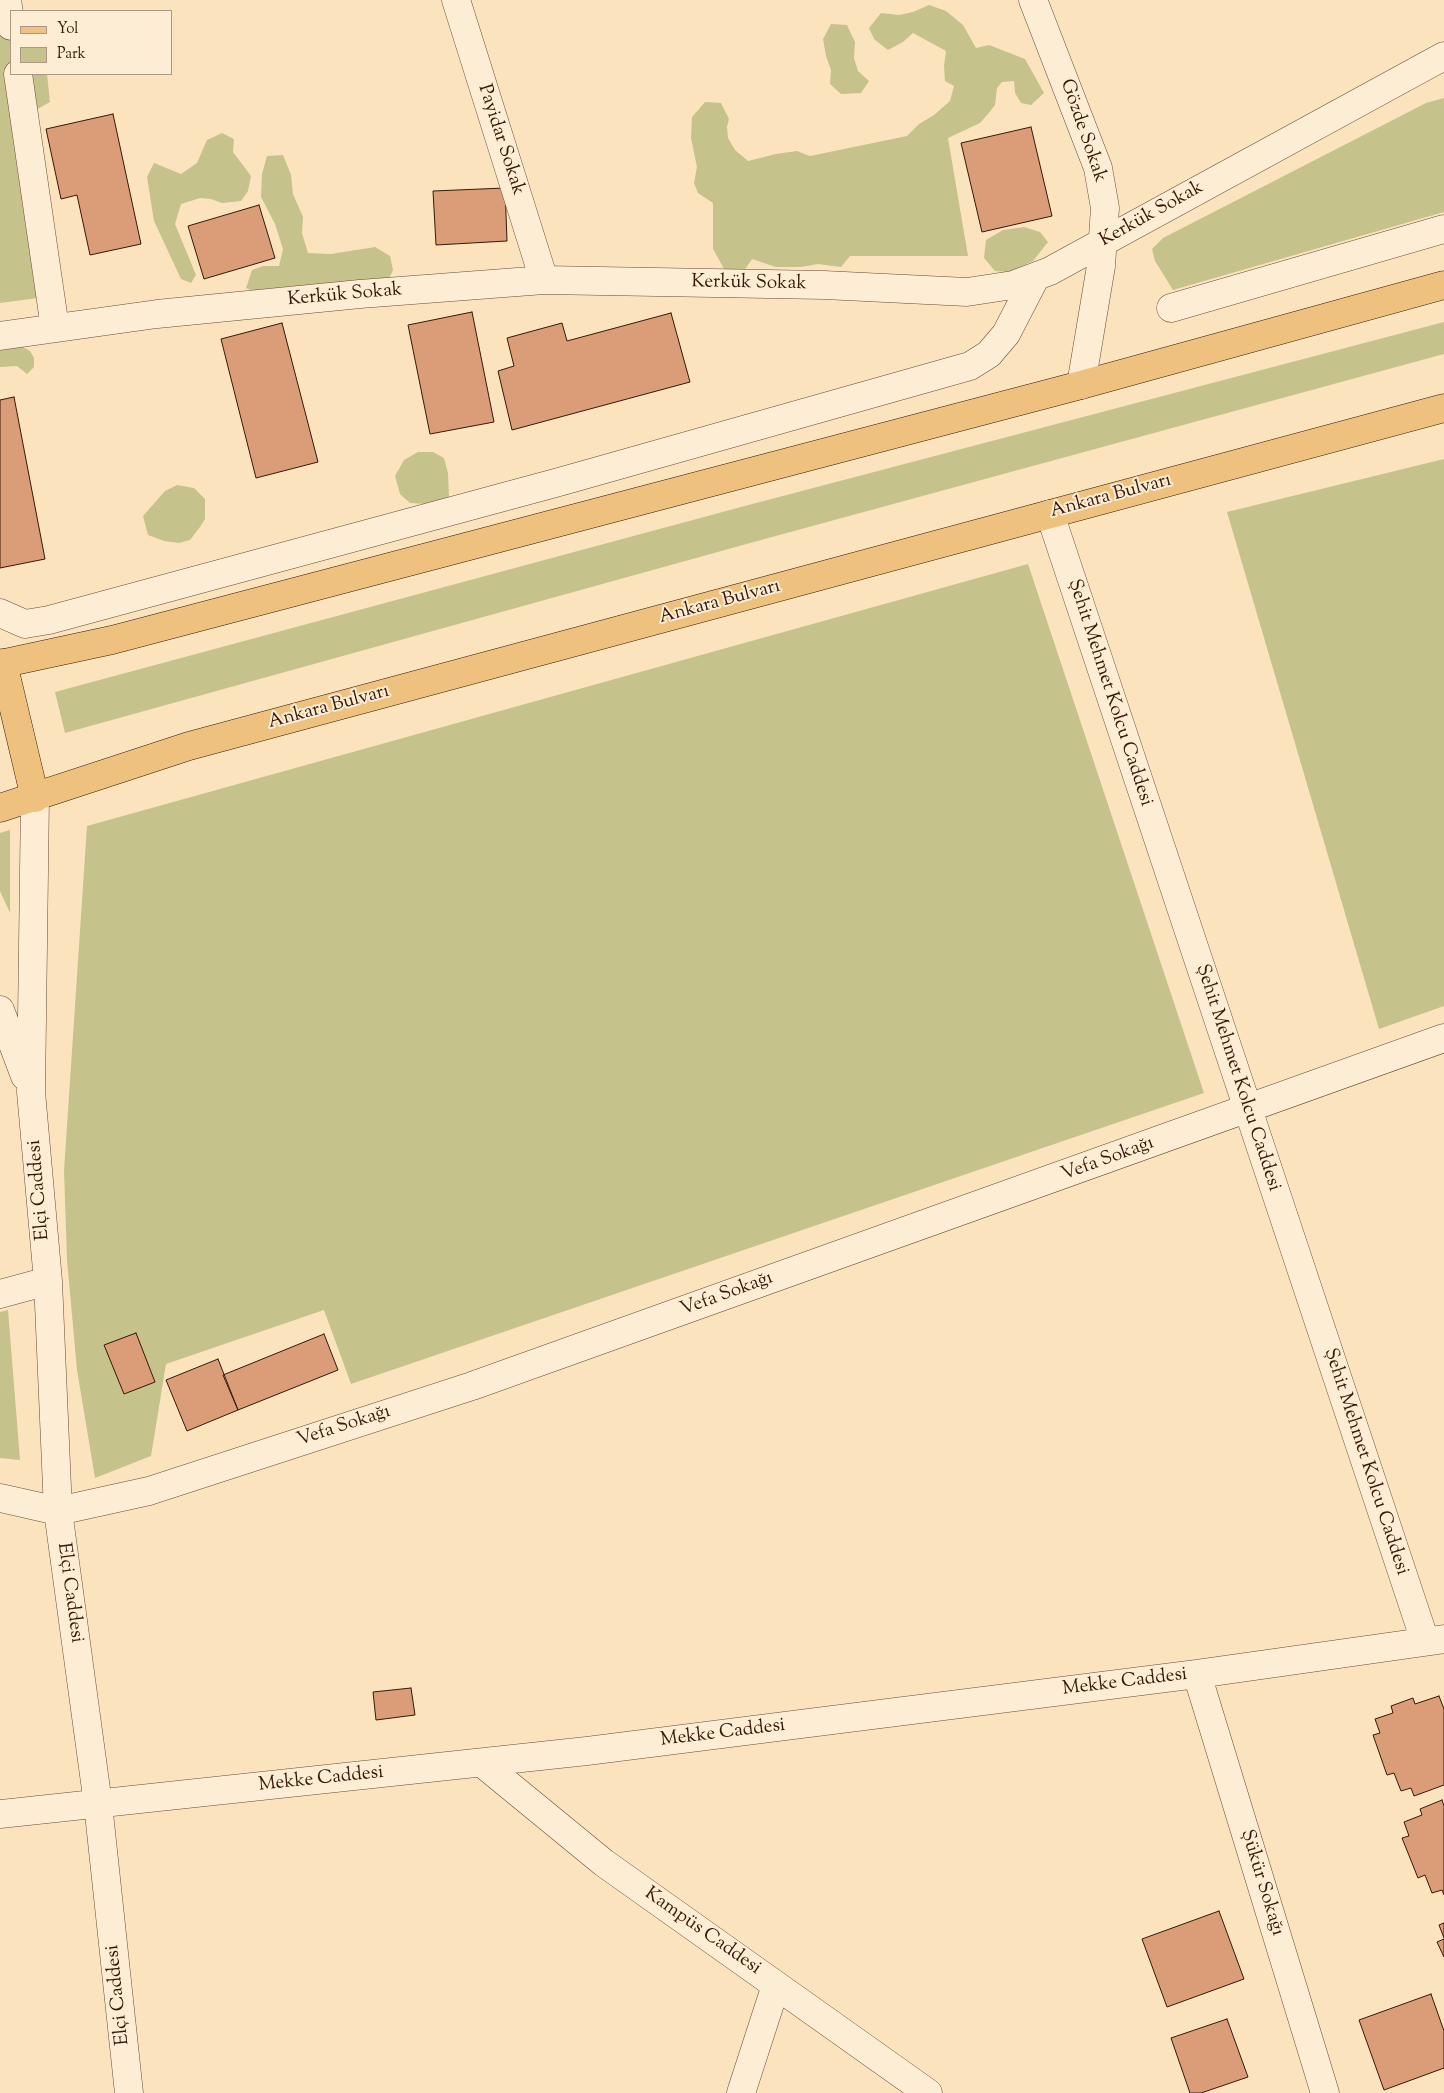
<!DOCTYPE html>
<meta charset="utf-8">
<style>
body{margin:0}
#map{position:relative;width:1444px;height:2093px;overflow:hidden;background:#fbe4bd;font-family:"Sorts Mill Goudy",serif}
canvas{display:block}
.legend{position:absolute;left:10px;top:10px;width:162px;height:65px;box-sizing:border-box;background:#fcedd4;border:1px solid #ac9784;margin:0;padding:6px 9px;list-style:none;font-size:15px;color:#35170b}
.legend li{display:flex;align-items:center;gap:10px;height:25px}
.legend b{width:25px;border:1px solid #ac9784}
</style>
<div id="map">
<canvas width="1444" height="2093"></canvas>
<ul class="legend">
<li><b style="height:6px;background:#eec27e"></b>Yol</li>
<li><b style="height:14px;background:#c6c28c"></b>Park</li>
</ul>
</div>
<script>
const g = document.querySelector('canvas').getContext('2d');
g.lineJoin = 'round';
function fill(path, color) { g.fillStyle = color; g.fill(path, 'evenodd'); }
const poly = rows => new Path2D(rows.map(r => 'M' + r).join(''));
function stroke(path, color, width, dash) { g.strokeStyle = color; g.lineWidth = width; g.lineCap = dash ? 'butt' : 'round'; g.setLineDash(dash || []); g.stroke(path); }
function label(font, color, halo, rows, align = 'center') {
  g.font = font + ' "Sorts Mill Goudy",serif'; g.lineWidth = 4; g.setLineDash([]); g.textBaseline = 'middle'; g.strokeStyle = halo; g.fillStyle = color; for (const [text, x, y, turn = 0] of rows) {
    g.save(); g.translate(x, y); g.rotate((+turn || 0) * Math.PI / 180); g.textAlign = isNaN(turn) ? turn : align; if (halo) g.strokeText(text, 0, 0); g.fillText(text, 0, 0); g.restore();
  }
}
fill(poly([
 [0,0,11,22,11,74,47,74,50,102,34,111,46,297,0,303],
 [929,5,946,11,963,25,976,48,989,45,1025,59,1044,93,1031,105,1021,103,1015,93,1014,81,1002,82,997,88,995,105,988,114,980,123,948,138,968,256,850,256,841,267,818,264,801,267,776,267,752,259,744,271,727,274,713,249,713,203,698,193,694,183,697,167,691,138,692,117,705,102,721,103,729,119,727,127,728,138,735,150,748,161,776,154,797,151,810,156,907,136,919,124,934,115,950,101,954,86,945,81,944,66,946,51,913,33,903,42,888,50,874,39,869,28,881,13,899,15,913,12],
 [831,24,847,25,855,42,854,58,858,71,869,81,861,93,841,94,830,84,831,70,826,56,823,39],
 [1444,98,1444,212,1173,290,1155,261,1152,249,1163,238,1426,103],
 [222,133,234,139,233,152,251,176,248,191,241,201,222,203,211,199,200,198,181,204,175,224,196,275,191,283,181,279,154,221,147,177,154,163,181,174,197,163,207,140],
 [283,155,291,175,293,194,303,217,302,233,308,253,331,254,375,247,390,256,393,270,389,279,260,294,246,288,252,270,263,266,279,266,283,249,275,224,261,197,262,174,267,156],
 [1024,227,1040,232,1048,242,1033,261,1009,272,995,271,984,258,986,240,1003,230],
 [1444,322,1444,354,761,540,65,733,55,692,741,507],
 [18,344,30,351,34,358,34,367,27,374,17,366,0,367,0,346],
 [418,452,433,452,444,458,448,473,449,497,438,502,427,504,410,503,400,494,395,476,404,460],
 [1444,459,1444,1006,1379,1029,1227,512],
 [177,485,194,488,205,499,205,519,200,527,190,540,179,543,164,541,148,535,143,516,165,491],
 [1028,564,1204,1093,351,1384,324,1310,166,1364,151,1456,95,1478,77,1370,67,1260,64,1171,87,826],
 [10,830,10,913,0,891,0,833],
 [8,1310,20,1460,0,1458,0,1312]
]), '#c6c28c');
const building = poly([
 [113,114,141,244,90,255,77,195,61,199,46,129,113,114],
 [1031,127,1052,216,982,232,961,143,1031,127],
 [505,188,507,241,436,245,433,191,505,188],
 [259,205,275,258,204,279,188,226,259,205],
 [472,312,494,422,430,434,408,325,472,312],
 [671,313,690,382,512,430,498,371,514,366,507,338,562,323,567,341,671,313],
 [282,323,318,462,256,478,221,339,282,323],
 [14,397,45,559,0,568,0,400,14,397],
 [136,1333,155,1382,124,1394,104,1345,136,1333],
 [324,1334,338,1370,238,1410,223,1375,324,1334],
 [218,1359,238,1410,187,1431,166,1380,218,1359],
 [411,1688,415,1715,376,1720,373,1692,411,1688],
 [1439,1696,1444,1709,1444,1785,1414,1796,1411,1788,1401,1791,1394,1773,1387,1775,1373,1735,1380,1733,1375,1719,1393,1713,1391,1706,1413,1698,1415,1704,1439,1696],
 [1442,1800,1444,1806,1444,1895,1442,1890,1432,1893,1425,1875,1418,1878,1402,1838,1409,1836,1404,1822,1422,1815,1420,1809,1442,1800],
 [1219,1911,1244,1979,1167,2007,1142,1939,1219,1911],
 [1444,1923,1444,1938,1439,1925,1444,1923],
 [1444,1939,1444,1957,1437,1942,1444,1939],
 [1431,1994,1444,2031,1444,2068,1384,2090,1359,2020,1431,1994],
 [1227,2019,1248,2077,1201,2093,1190,2093,1171,2038,1227,2019]
]);
fill(building, '#db9d77');
stroke(building, '#35170b', 1);
const minor = poly([
 [7,0,11,26],
 [456,0,544,280],
 [1033,0,1098,168,1105,208,1101,266,1081,385],
 [18,74,55,328],
 [1171,308,1444,229],
 [0,336,157,314,360,294,544,280,824,285,967,292,1013,285,1050,271,1444,56],
 [1050,514,1425,1641],
 [0,613,25,624,49,620,559,482,970,366,989,354,1006,334,1035,278],
 [35,798,31,1092,48,1281,58,1511,98,1804,129,2093],
 [0,1010,25,1076],
 [0,1294,48,1281],
 [0,1498,58,1511,149,1491,472,1386,1444,1038],
 [1197,1674,1325,2093],
 [482,1763,604,1863,928,2093],
 [0,1814,587,1751,1197,1674,1444,1639],
 [741,2093,776,1985]
]);
const major = poly([
 [3,663,35,798],
 [0,664,112,640,1081,385,1444,285],
 [0,808,189,746,1444,408]
]);
stroke(minor, '#664a38', 29);
stroke(major, '#35170b', 29);
stroke(minor, '#fcedd4', 28);
stroke(major, '#eec27e', 28);
label('19px', '#35170b', '#fcedd4', [
 ["Gözde Sokak",1082,131,71],
 ["Payidar Sokak",500,140,72],
 ["Kerkük Sokak",1152,215,-29],
 ["Kerkük Sokak",749,284,1],
 ["Kerkük Sokak",345,296,-5],
 ["Ankara Bulvarı",1111,497,-15],
 ["Ankara Bulvarı",720,603,-15],
 ["Şehit Mehmet Kolcu Caddesi",1109,693,72],
 ["Ankara Bulvarı",329,708,-15],
 ["Şehit Mehmet Kolcu Caddesi",1237,1078,72],
 ["Vefa Sokağı",1108,1160,-20],
 ["Elçi Caddesi",40,1190,-95],
 ["Vefa Sokağı",727,1295,-20],
 ["Vefa Sokağı",344,1427,-18],
 ["Şehit Mehmet Kolcu Caddesi",1365,1462,72],
 ["Elçi Caddesi",69,1593,82],
 ["Mekke Caddesi",1125,1683,-7],
 ["Mekke Caddesi",723,1734,-7],
 ["Mekke Caddesi",321,1780,-6],
 ["Şükür Sokağı",1261,1883,73],
 ["Kampüs Caddesi",702,1932,35],
 ["Elçi Caddesi",119,1995,-96]
]);
</script>
